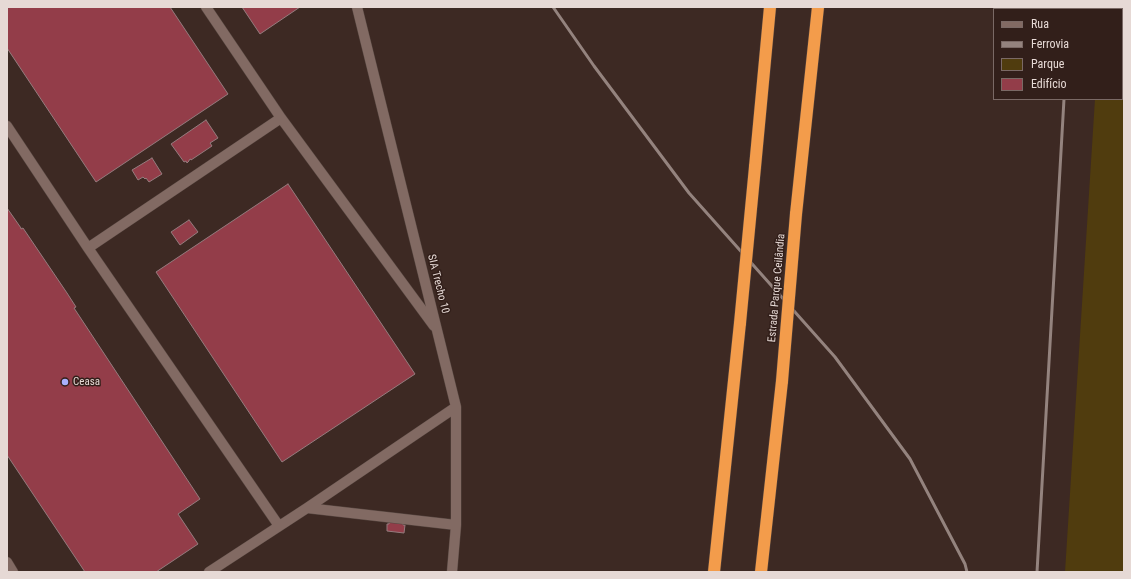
<!DOCTYPE html>
<meta charset="utf-8">
<style>
body{margin:0}
#map{position:relative;width:1131px;height:579px;overflow:hidden;background:#3d2923;font-family:"Roboto Condensed",sans-serif}
canvas{display:block}
.frame{position:absolute;inset:0;border:8px solid #e6d9d5;pointer-events:none}
.legend{position:absolute;left:993px;top:8px;width:130px;height:92px;box-sizing:border-box;background:#321f1a;border:1px solid #7a6965;margin:0;padding:5px 7px;list-style:none;font-size:12px;color:#e6d9d5}
.legend li{display:flex;align-items:center;gap:8px;height:20px}
.legend b{width:20px;border:1px solid #7a6965}
</style>
<div id="map">
<canvas width="1131" height="579"></canvas>
<div class="frame"></div>
<ul class="legend">
<li><b style="height:5px;background:#826a63"></b>Rua</li>
<li><b style="height:5px;background:#94837e"></b>Ferrovia</li>
<li><b style="height:11px;background:#503c0e"></b>Parque</li>
<li><b style="height:11px;background:#933d49"></b>Edifício</li>
</ul>
</div>
<script>
const g = document.querySelector('canvas').getContext('2d');
g.lineJoin = 'round';
function fill(path, color) { g.fillStyle = color; g.fill(path, 'evenodd'); }
const poly = rows => new Path2D(rows.map(r => 'M' + r).join(''));
function stroke(path, color, width, dash) { g.strokeStyle = color; g.lineWidth = width; g.lineCap = dash ? 'butt' : 'round'; g.setLineDash(dash || []); g.stroke(path); }
function label(font, color, halo, rows, align = 'center') {
  g.font = font + ' "Roboto Condensed",sans-serif'; g.lineWidth = 3; g.setLineDash([]); g.textBaseline = 'middle'; g.strokeStyle = halo; g.fillStyle = color; for (const [text, x, y, turn = 0] of rows) {
    g.save(); g.translate(x, y); g.rotate((+turn || 0) * Math.PI / 180); g.textAlign = isNaN(turn) ? turn : align; if (halo) g.strokeText(text, 0, 0); g.fillText(text, 0, 0); g.restore();
  }
}
fill(poly([
 [1101,7,1124,7,1124,572,1065,572,1095,99,1122,99,1122,9,1101,9]
]), '#503c0e');
const building = poly([
 [7,7,170,7,228,94,96,182,7,48,7,7],
 [242,7,300,7,260,34,242,7],
 [206,120,218,138,210,143,212,146,191,160,191,159,189,160,189,161,187,163,186,161,184,162,171,144,206,120],
 [152,158,162,174,149,182,146,178,145,179,143,177,138,180,132,170,152,158],
 [288,184,415,374,282,462,156,272,288,184],
 [7,208,21,228,21,229,23,228,67,293,76,307,74,308,200,499,178,514,198,544,156,572,85,572,7,455,7,208],
 [189,220,198,232,180,245,171,232,189,220],
 [389,519,403,520,403,525,405,525,404,533,387,531,387,524,389,524,389,519]
]);
fill(building, '#933d49');
stroke(building, '#957c7e', 1);
const minor = poly([
 [206,7,281,118,434,326],
 [357,7,456,407,456,525,452,572],
 [7,126,88,248,279,526],
 [88,248,281,118],
 [307,508,456,525],
 [7,562,13,572],
 [209,572,307,508,456,407]
]);
const highway = poly([
 [755,167,770,7],
 [796,214,818,7],
 [714,572,740,323],
 [761,572,782,381]
]);
stroke(minor, '#564640', 11);
stroke(highway, '#564640', 13);
stroke(minor, '#826a63', 10);
stroke(highway, '#f39c4b', 12);
stroke(poly([
 [553,7,594,66,689,193,835,357,910,459,965,564,967,572],
 [1069,9,1069,7],
 [1037,572,1064,99]
]), '#94837e', 3);
const highwayBridge = poly([
 [740,323,755,167],
 [782,381,796,214]
]);
stroke(highwayBridge, '#564640', 13, []);
stroke(highwayBridge, '#f39c4b', 12);
for (const [x, y, r, color] of [
 [65,382,4,"#a9b0fc"]
]) { const dot = new Path2D(); dot.arc(x, y, r, 0, 2 * Math.PI); g.fillStyle = color; g.fill(dot); stroke(dot, '#321f1a', 1.5); }
label('11px', '#e6d9d5', '#321f1a', [
 ["SIA Trecho 10",438,284,76],
 ["Estrada Parque Ceilândia",777,288,-85]
]);
label('11px', '#e6d9d5', '#321f1a', [
 ["Ceasa",73,382]
], 'left');
</script>
